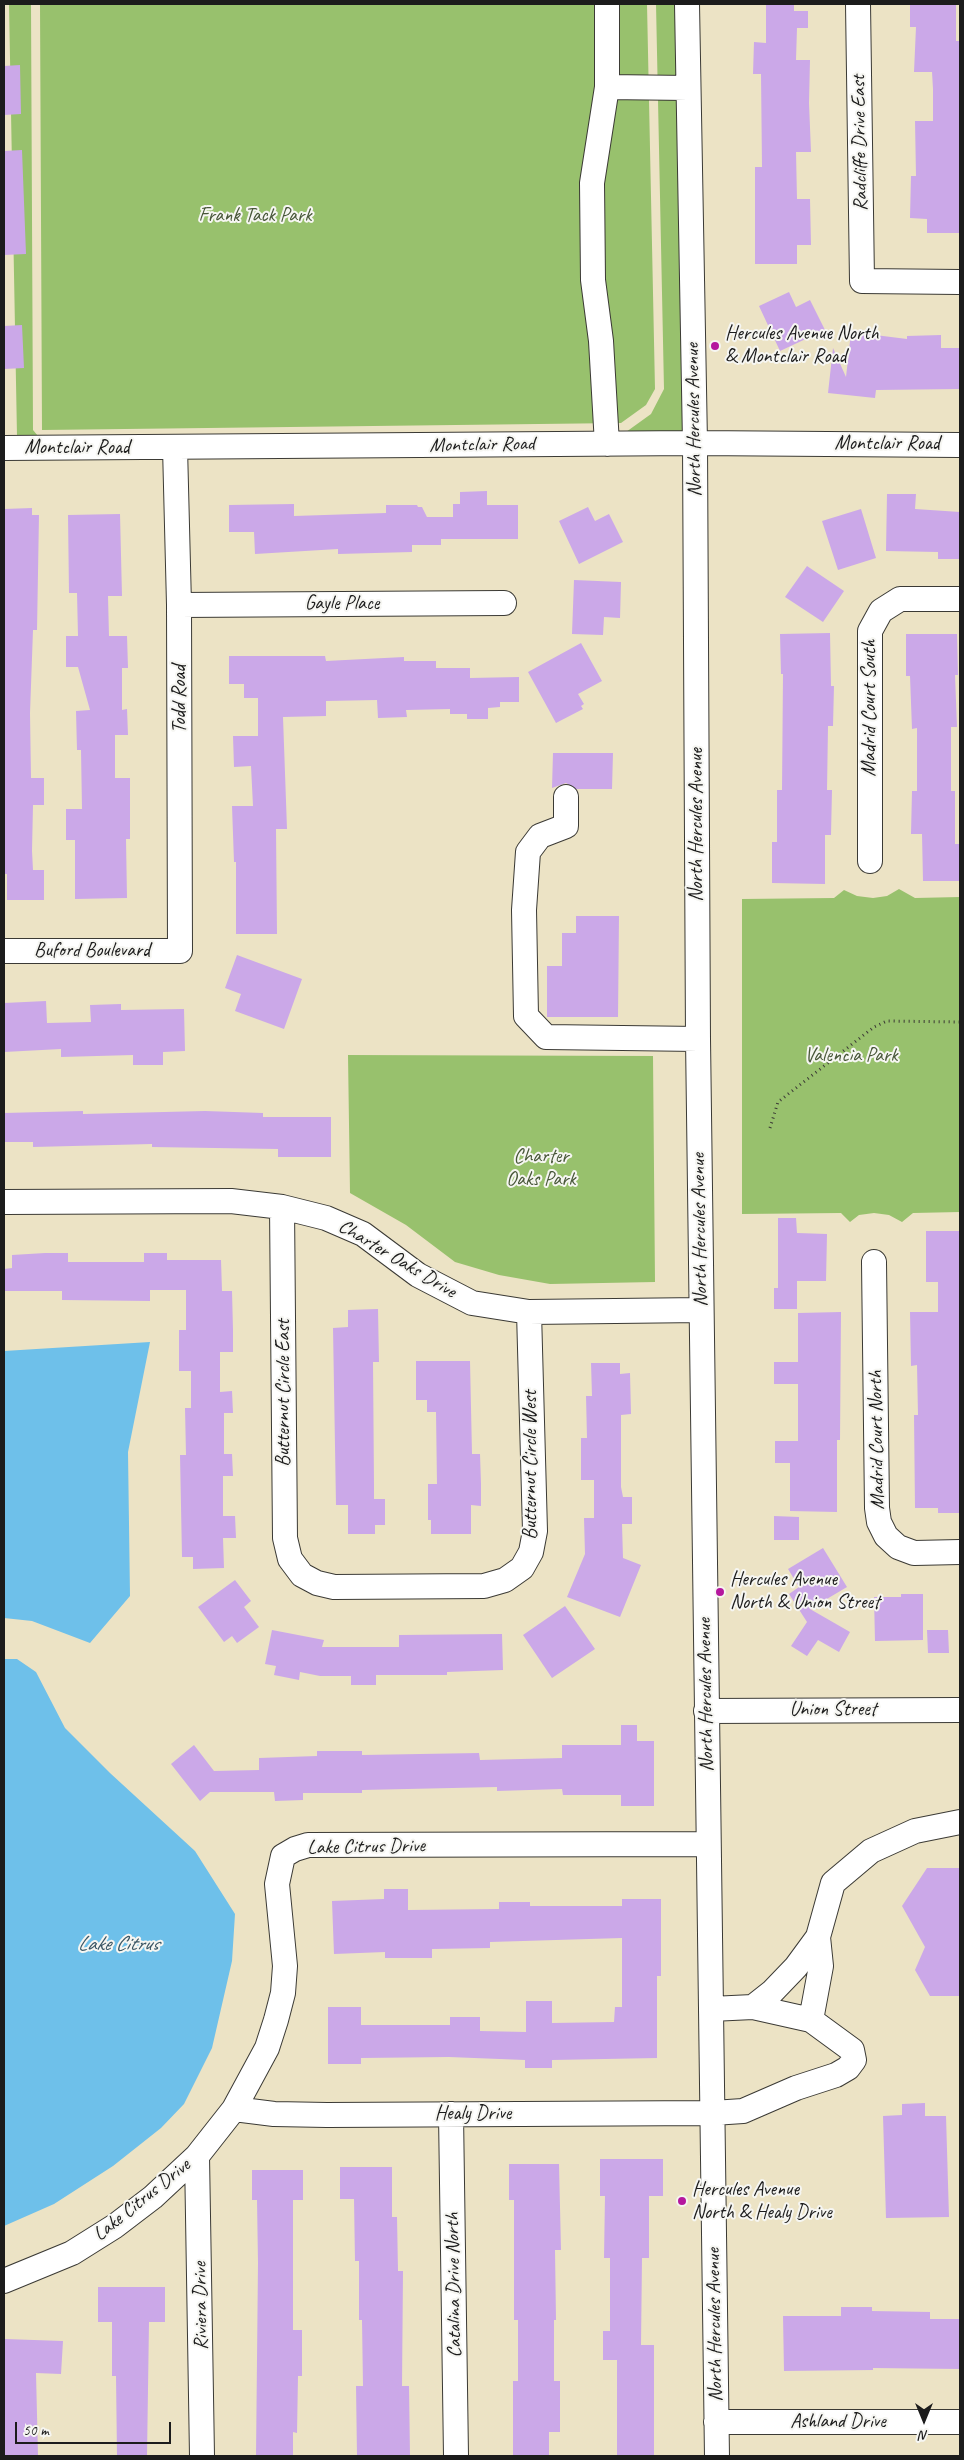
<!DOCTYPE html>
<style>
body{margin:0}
#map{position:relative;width:964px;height:2460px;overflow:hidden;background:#ece3c5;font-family:Caveat,sans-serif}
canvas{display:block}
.frame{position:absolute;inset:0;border:5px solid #1c1c1c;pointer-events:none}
.north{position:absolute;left:899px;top:2395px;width:50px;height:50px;-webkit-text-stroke:4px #f6f6f2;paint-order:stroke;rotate:180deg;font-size:14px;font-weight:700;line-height:20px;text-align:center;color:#1c1c1c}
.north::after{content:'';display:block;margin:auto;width:18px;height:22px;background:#1c1c1c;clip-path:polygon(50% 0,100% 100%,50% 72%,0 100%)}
.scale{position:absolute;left:15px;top:2422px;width:156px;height:22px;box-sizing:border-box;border:2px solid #1c1c1c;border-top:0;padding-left:6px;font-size:15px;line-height:18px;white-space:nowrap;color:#1c1c1c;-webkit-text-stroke:4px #f6f6f2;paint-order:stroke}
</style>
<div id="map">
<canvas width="964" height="2460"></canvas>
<div class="frame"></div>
<div class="north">N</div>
<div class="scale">50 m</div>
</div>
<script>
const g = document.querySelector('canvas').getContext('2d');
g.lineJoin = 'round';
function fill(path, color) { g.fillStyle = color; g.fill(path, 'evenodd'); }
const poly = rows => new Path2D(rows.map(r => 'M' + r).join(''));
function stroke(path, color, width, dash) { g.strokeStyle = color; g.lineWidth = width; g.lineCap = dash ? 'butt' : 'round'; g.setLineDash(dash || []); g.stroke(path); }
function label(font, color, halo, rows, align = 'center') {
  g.font = font + ' Caveat,sans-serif'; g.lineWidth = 4; g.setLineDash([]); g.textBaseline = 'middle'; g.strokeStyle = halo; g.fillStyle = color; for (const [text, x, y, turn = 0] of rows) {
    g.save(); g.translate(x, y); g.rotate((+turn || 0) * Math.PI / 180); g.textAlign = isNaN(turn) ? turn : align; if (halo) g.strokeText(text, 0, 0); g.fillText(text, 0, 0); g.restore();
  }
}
fill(poly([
 [9,4,31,4,33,430,38,436,17,436],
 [40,4,647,4,655,389,646,405,621,423,42,430],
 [656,4,675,4,684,431,626,432,651,414,664,389],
 [899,889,915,898,960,897,960,1212,913,1213,902,1222,889,1215,874,1213,859,1215,850,1222,841,1213,742,1214,742,899,834,898,844,890,857,896,873,898,887,896],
 [348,1055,653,1056,655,1282,550,1284,499,1275,455,1262,406,1225,350,1193]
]), '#98c16d');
fill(poly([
 [150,1342,128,1452,130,1596,90,1643,32,1621,4,1618,4,1351],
 [4,1659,17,1659,36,1672,65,1728,110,1773,195,1851,235,1914,232,1961,212,2048,184,2104,161,2128,113,2166,54,2204,4,2226]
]), '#6ec0ea');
fill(poly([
 [766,4,794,4,794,11,808,11,808,28,797,28,796,60,810,60,809,103,811,152,796,152,797,199,810,199,811,245,797,245,797,264,755,264,755,167,762,167,761,74,753,74,754,42,766,43],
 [910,4,956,4,956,41,960,41,960,233,927,233,927,219,910,218,911,176,916,176,915,121,933,121,933,89,932,72,914,72,916,27,910,27],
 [20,65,21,114,4,115,4,66],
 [22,150,26,254,4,255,4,151],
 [789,292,796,307,810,300,825,330,780,351,759,306],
 [22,325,24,368,4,369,4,326],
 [851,332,907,339,907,336,941,335,941,348,960,348,960,389,876,390,875,398,828,393,833,348,846,377],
 [487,491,487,505,518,505,518,539,441,539,441,545,412,545,412,552,338,554,338,549,255,554,254,532,229,532,229,505,294,504,294,516,386,513,386,505,417,505,418,507,422,507,427,517,453,517,453,504,460,504,460,492],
 [887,494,916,494,915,509,960,512,960,559,938,559,938,552,886,551],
 [588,507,595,521,609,514,623,542,579,564,559,521],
 [32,508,32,515,39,515,37,630,33,630,30,713,31,778,44,778,44,805,33,805,32,851,33,870,44,870,44,900,7,900,7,874,4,874,4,509],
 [861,509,876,558,838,570,822,521],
 [120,514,122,596,108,596,109,636,127,636,128,668,122,668,122,710,127,709,128,735,115,735,115,778,130,778,130,839,126,839,127,898,75,899,75,840,66,840,66,809,82,809,81,750,77,750,76,711,90,710,78,667,66,667,66,636,78,636,77,593,69,593,68,515],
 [807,566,844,591,823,622,785,597],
 [574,580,621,582,620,618,604,617,603,635,572,634],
 [830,633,831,686,834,686,833,726,828,726,827,790,832,790,831,835,825,835,825,884,772,883,772,842,777,842,777,790,782,790,783,674,781,674,780,634],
 [906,634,957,634,958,675,955,675,957,727,951,727,951,791,955,791,955,844,960,844,960,881,923,881,922,834,911,834,912,791,917,791,917,728,912,729,910,676,906,676],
 [581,643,602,681,578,694,584,704,581,706,583,709,556,723,528,672],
 [229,656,325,656,326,661,404,657,404,661,436,661,436,668,470,668,470,678,519,677,519,702,500,702,500,707,488,708,488,719,467,719,467,714,450,714,450,709,406,710,407,717,378,718,377,700,326,701,326,716,283,717,287,829,276,829,277,934,236,934,236,862,234,862,232,806,253,806,251,766,234,767,233,736,258,736,258,698,244,698,244,684,229,684],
 [553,753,613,753,612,789,576,789,566,783,552,788],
 [576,916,619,916,618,1017,547,1017,547,966,562,966,562,933,576,933],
 [237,955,302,979,284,1029,235,1011,241,994,225,988],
 [46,1001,47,1023,91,1022,90,1005,121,1004,121,1010,184,1009,185,1051,163,1052,163,1065,133,1065,133,1055,61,1057,61,1049,4,1052,4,1003],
 [83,1111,83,1114,205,1111,263,1113,263,1117,331,1117,331,1157,278,1157,278,1149,152,1147,152,1144,33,1147,33,1142,4,1142,4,1113],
 [778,1218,796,1218,797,1233,827,1234,826,1281,797,1281,797,1309,774,1309,774,1288,778,1288],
 [926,1231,960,1231,960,1513,938,1513,938,1508,915,1508,914,1415,918,1415,917,1365,911,1366,910,1312,938,1312,938,1282,926,1282],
 [45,1253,68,1253,68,1262,144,1262,144,1253,167,1253,167,1260,221,1260,222,1291,232,1291,233,1330,233,1352,220,1352,220,1392,232,1391,233,1413,224,1413,224,1454,232,1454,233,1476,223,1476,223,1516,235,1516,236,1538,223,1538,224,1568,193,1569,193,1557,182,1557,180,1455,186,1455,185,1408,191,1408,191,1371,179,1371,179,1330,186,1330,186,1290,150,1290,150,1301,62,1300,62,1291,4,1291,4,1269,12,1268,12,1255],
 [378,1309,379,1362,373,1362,374,1485,374,1499,385,1499,385,1525,375,1525,375,1534,348,1534,348,1505,336,1505,333,1328,348,1327,348,1310],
 [841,1312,840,1440,837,1440,837,1512,790,1511,790,1463,775,1463,775,1441,798,1441,798,1384,774,1384,774,1362,798,1362,798,1313],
 [416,1361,470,1361,472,1454,480,1454,481,1484,481,1506,471,1505,471,1534,431,1534,431,1520,428,1520,428,1484,437,1484,436,1412,427,1412,427,1400,416,1400],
 [591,1363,620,1363,620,1374,630,1373,631,1414,621,1415,621,1487,623,1497,632,1497,632,1524,622,1524,623,1558,641,1565,620,1617,567,1597,585,1554,584,1518,594,1518,594,1480,581,1480,581,1438,587,1438,586,1396,592,1396],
 [774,1516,799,1517,799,1540,774,1540],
 [823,1548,847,1587,810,1609,850,1632,839,1652,818,1640,807,1656,791,1646,807,1622,789,1594,799,1587,788,1569],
 [235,1580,251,1601,244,1607,259,1627,237,1643,232,1636,224,1642,198,1607],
 [901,1594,923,1594,923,1640,875,1641,874,1597,901,1597],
 [565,1606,595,1649,552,1678,523,1635],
 [272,1630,324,1640,322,1647,399,1647,399,1635,502,1634,503,1670,447,1672,447,1675,376,1675,376,1685,351,1685,351,1676,320,1676,300,1672,299,1680,274,1675,276,1666,265,1664],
 [927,1630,948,1630,949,1653,928,1653],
 [621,1725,637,1725,637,1741,654,1741,654,1806,621,1806,621,1795,563,1795,562,1789,497,1791,497,1787,362,1790,362,1793,303,1793,303,1800,275,1801,274,1792,210,1792,200,1801,171,1764,194,1745,214,1771,259,1770,259,1758,317,1756,317,1751,362,1751,362,1755,479,1753,480,1760,562,1758,562,1745,621,1745],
 [927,1868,960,1868,960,1996,930,1996,915,1970,925,1947,902,1906],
 [384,1889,408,1889,408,1910,499,1909,499,1902,530,1902,530,1906,622,1906,622,1899,661,1899,661,1976,657,1976,657,2058,552,2060,552,2068,525,2068,525,2060,449,2057,361,2058,361,2064,328,2064,328,2007,361,2007,361,2025,450,2025,450,2017,480,2017,480,2031,526,2032,526,2001,552,2001,552,2023,614,2022,615,2007,622,2007,622,1938,490,1942,490,1948,432,1949,432,1958,385,1958,385,1952,334,1954,332,1901,384,1899],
 [925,2103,925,2116,946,2116,949,2217,886,2218,883,2116,902,2115,902,2104],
 [600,2159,663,2159,663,2196,649,2196,649,2258,642,2258,641,2345,654,2345,654,2456,617,2456,617,2360,603,2360,603,2331,610,2331,610,2258,604,2258,605,2196,600,2196],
 [509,2164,559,2164,561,2250,555,2250,556,2320,554,2320,554,2381,560,2381,560,2432,549,2432,549,2456,513,2456,513,2381,518,2381,518,2320,514,2320,514,2200,509,2200],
 [340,2167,392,2167,392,2217,397,2217,398,2271,403,2271,402,2386,409,2386,410,2456,357,2456,356,2386,363,2386,362,2320,359,2320,359,2261,355,2261,354,2199,340,2199],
 [252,2170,303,2170,303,2200,293,2200,293,2330,302,2330,302,2376,298,2376,297,2433,293,2432,293,2456,256,2456,258,2263,257,2200,252,2200],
 [98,2287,165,2287,165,2322,149,2322,147,2456,117,2456,116,2376,112,2376,112,2322,98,2322],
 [841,2307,872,2307,872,2311,930,2312,930,2319,960,2319,960,2369,873,2368,873,2370,784,2371,783,2316,841,2316],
 [5,2339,63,2341,61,2374,36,2373,38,2456,4,2456]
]), '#cba8e8');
const minor = poly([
 [607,4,607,87,592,183,593,280,601,341,607,444],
 [687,4,695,443,698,1039,717,2456],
 [858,4,862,281,960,282],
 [607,87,688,88],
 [4,448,695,443,960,445],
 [179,605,504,603],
 [566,797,566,826,540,836,528,852,524,910,526,1016,546,1037,698,1039],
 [870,861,870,631,881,611,900,599,960,599],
 [4,951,180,951,179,605,175,447],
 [4,1202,231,1201,282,1207,326,1218,363,1234,418,1275,472,1303,529,1312,701,1310],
 [282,1207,285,1538,290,1559,302,1575,317,1583,334,1587,484,1586,505,1580,522,1568,531,1552,535,1531,529,1312],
 [874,1262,877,1508,879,1522,886,1536,898,1547,914,1553,960,1552],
 [706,1711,960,1710],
 [753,2007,772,1992,796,1967,818,1937,833,1883,871,1851,915,1831,960,1822],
 [811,2020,821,1966,818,1937],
 [234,2109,274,2114,327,2115,713,2113,743,2111,796,2088,836,2075,848,2068,854,2060,852,2050,811,2020,753,2007,711,2009],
 [451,2114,456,2456],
 [197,2156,202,2456],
 [4,2281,72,2253,115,2226,153,2197,197,2156,234,2109,267,2048,276,2020,283,1993,285,1966,277,1884,283,1856,295,1849,308,1845,708,1844],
 [716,2422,960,2422]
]);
stroke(minor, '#3b3a35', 26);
stroke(poly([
 [770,1128,778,1102,874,1027,887,1021,960,1022]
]), '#3b3a35', 3, [1, 4]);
stroke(minor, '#fff', 24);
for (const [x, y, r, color] of [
 [715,346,5,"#b5179e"],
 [720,1592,5,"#b5179e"],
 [682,2201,5,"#b5179e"]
]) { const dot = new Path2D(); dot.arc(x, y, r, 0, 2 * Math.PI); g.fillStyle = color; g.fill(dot); stroke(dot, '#f6f6f2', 2); }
label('20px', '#1c1c1c', '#f6f6f2', [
 ["Radcliffe Drive East",860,143,-91],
 ["North Hercules Avenue",694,420,-91],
 ["Montclair Road",887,444],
 ["Montclair Road",482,445,-1],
 ["Montclair Road",77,448],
 ["Gayle Place",342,604],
 ["Todd Road",180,699,-90],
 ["Madrid Court South",870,708,-90],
 ["North Hercules Avenue",697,825,-90],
 ["Buford Boulevard",92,951],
 ["North Hercules Avenue",700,1230,-91],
 ["Charter Oaks Drive",397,1259,31],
 ["Butternut Circle East",284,1393,-90],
 ["Madrid Court North",877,1440,-91],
 ["Butternut Circle West",531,1465,-90],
 ["North Hercules Avenue",706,1695,-91],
 ["Union Street",833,1710],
 ["Lake Citrus Drive",366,1847,-1],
 ["Healy Drive",473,2114],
 ["Lake Citrus Drive",142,2200,-39],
 ["Catalina Drive North",454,2285,-91],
 ["Riviera Drive",201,2306,-91],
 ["North Hercules Avenue",715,2325,-91],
 ["Ashland Drive",838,2422]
]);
label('20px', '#475638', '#f6f6f2', [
 ["Frank Tack Park",255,216],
 ["Valencia Park",851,1056],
 ["Charter",541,1157],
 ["Oaks Park",541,1180]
]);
label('20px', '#1c1c1c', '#f6f6f2', [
 ["Hercules Avenue North",725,334],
 ["& Montclair Road",725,357],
 ["Hercules Avenue",730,1580],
 ["North & Union Street",730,1603],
 ["Hercules Avenue",692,2190],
 ["North & Healy Drive",692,2213]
], 'left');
label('italic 21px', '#395564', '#f6f6f2', [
 ["Lake Citrus",118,1944]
]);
</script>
